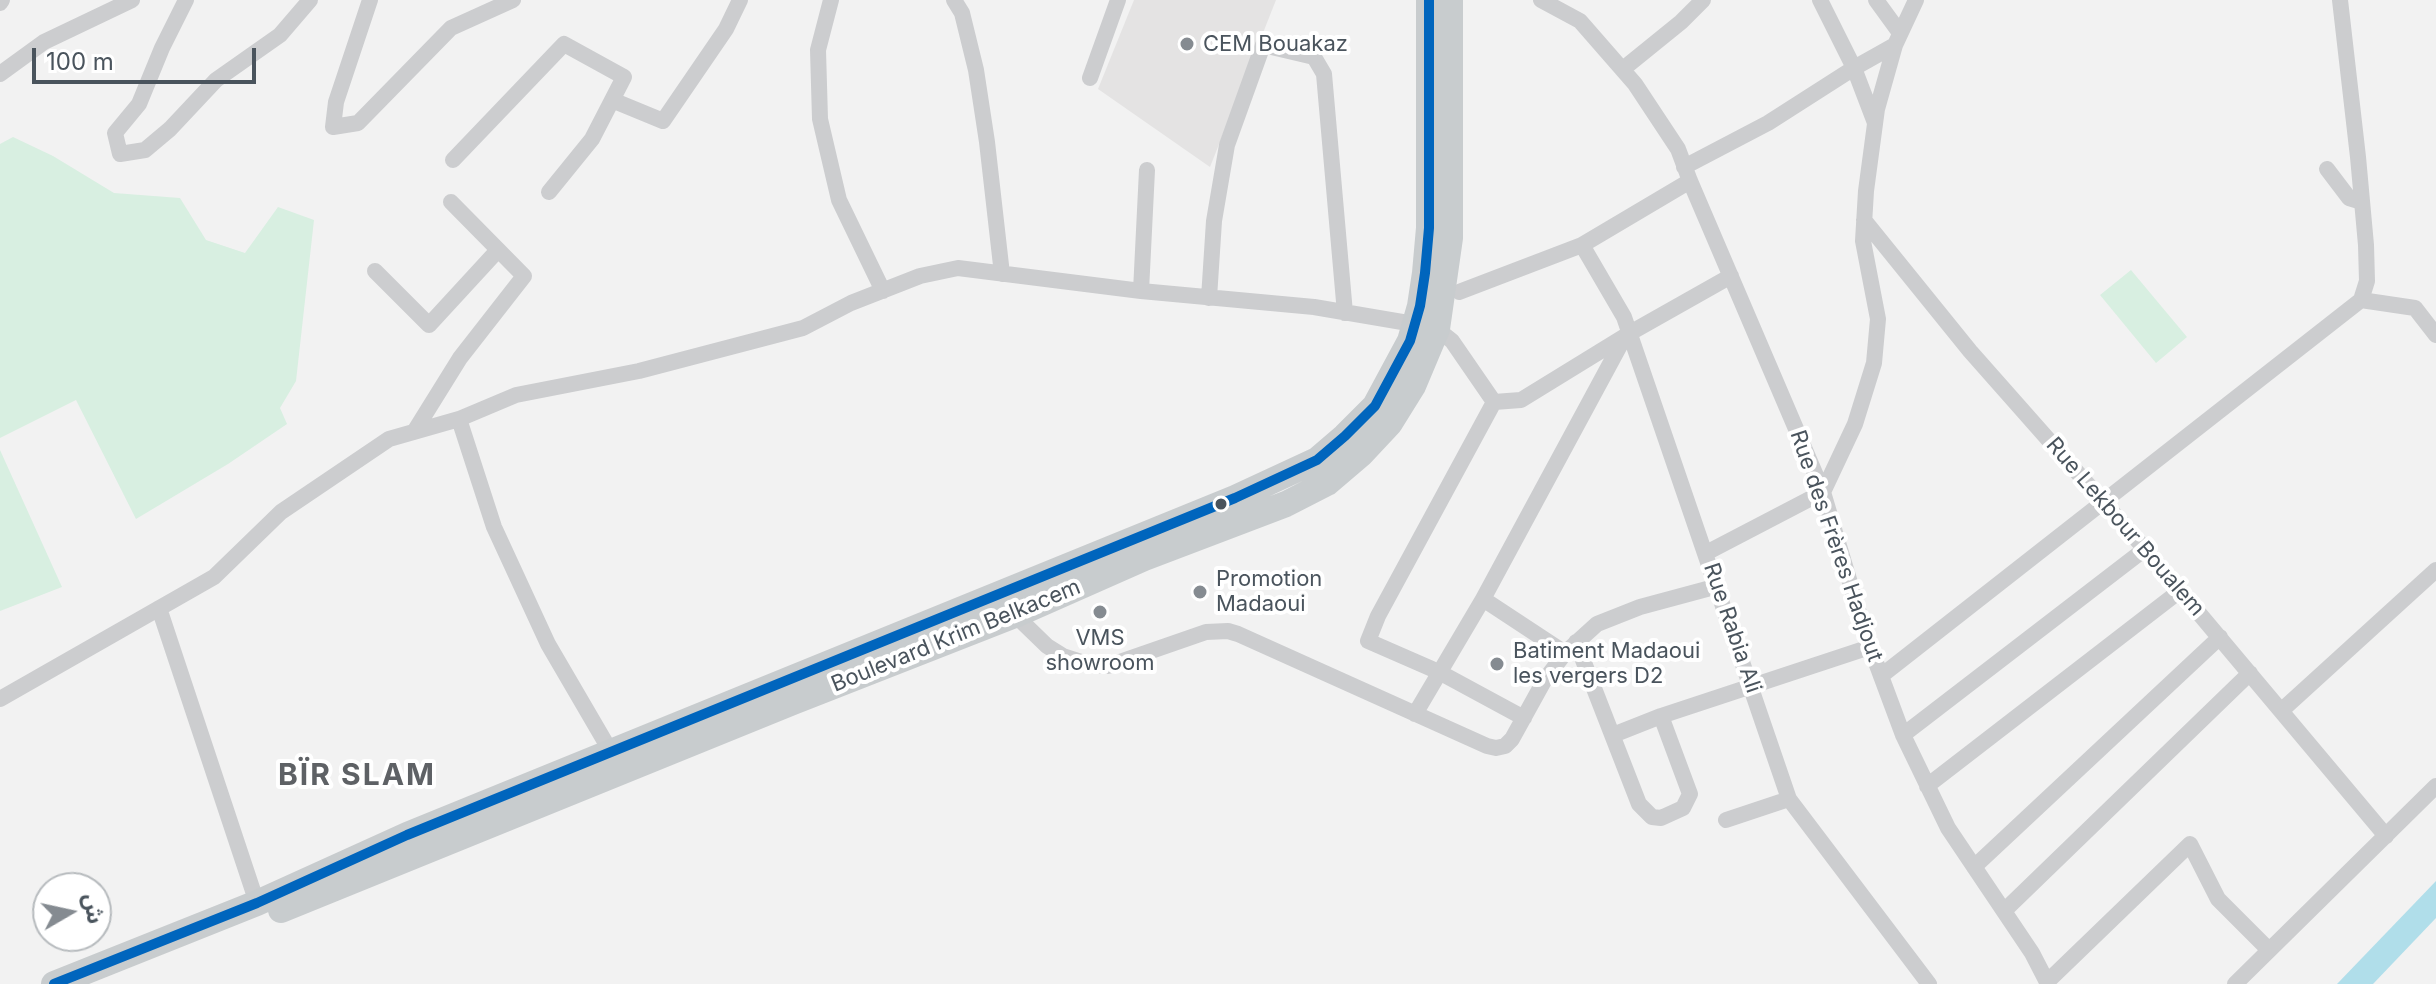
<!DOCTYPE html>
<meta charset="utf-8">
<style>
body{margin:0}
#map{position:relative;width:2436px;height:984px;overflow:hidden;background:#f2f2f2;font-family:Inter,"Noto Sans Arabic",sans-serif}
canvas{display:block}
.north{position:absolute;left:32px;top:872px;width:80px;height:80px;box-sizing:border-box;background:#fff;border:2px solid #b7bbbe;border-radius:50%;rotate:81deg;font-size:22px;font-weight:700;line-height:32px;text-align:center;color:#4a545d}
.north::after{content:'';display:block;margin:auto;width:28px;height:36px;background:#858b91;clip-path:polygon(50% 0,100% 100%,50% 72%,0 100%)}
.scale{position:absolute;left:32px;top:48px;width:224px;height:36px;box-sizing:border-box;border:4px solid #4a545d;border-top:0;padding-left:10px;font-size:24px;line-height:28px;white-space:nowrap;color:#4a545d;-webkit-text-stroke:6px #fff;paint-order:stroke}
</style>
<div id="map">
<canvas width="2436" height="984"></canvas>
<div class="north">ش</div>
<div class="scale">100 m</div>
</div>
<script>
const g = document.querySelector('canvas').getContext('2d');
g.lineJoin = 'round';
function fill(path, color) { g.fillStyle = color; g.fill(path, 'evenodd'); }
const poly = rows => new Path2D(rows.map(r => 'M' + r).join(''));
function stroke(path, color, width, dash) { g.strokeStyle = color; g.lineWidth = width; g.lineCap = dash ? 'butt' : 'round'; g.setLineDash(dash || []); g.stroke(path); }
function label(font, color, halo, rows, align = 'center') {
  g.font = font + ' Inter,sans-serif'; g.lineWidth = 8; g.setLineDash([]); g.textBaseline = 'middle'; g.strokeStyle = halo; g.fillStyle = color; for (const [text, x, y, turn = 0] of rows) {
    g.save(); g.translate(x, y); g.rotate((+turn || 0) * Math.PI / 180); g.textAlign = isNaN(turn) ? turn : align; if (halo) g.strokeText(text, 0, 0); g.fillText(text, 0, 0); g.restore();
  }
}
fill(poly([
 [1134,0,1276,0,1210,167,1098,89]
]), '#e4e3e3');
fill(poly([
 [13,137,53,156,114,193,180,198,206,240,245,253,278,207,314,220,296,381,280,408,287,424,228,464,136,519,76,400,0,438,0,144],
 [2131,270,2187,337,2156,363,2100,295],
 [0,450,62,587,0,611]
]), '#d8efe1');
fill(poly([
 [2436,881,2436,918,2373,984,2337,984]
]), '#b0deea');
stroke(poly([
 [186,0,162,48,139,104,115,133,120,154,145,150,170,129,216,80,280,35,310,0],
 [370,0,336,102,333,127,358,123,451,28,513,0],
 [831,0,818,50,820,119,839,200,883,291],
 [954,0,962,13,976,70,987,142,1002,274],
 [1541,0,1580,21,1635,84,1678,149,1690,181,1823,492,1865,633,1903,735,1948,828,2032,953,2048,984],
 [1820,0,1854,68,1875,123],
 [1876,0,1900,33],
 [0,3,2,0],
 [1623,69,1681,22,1703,0],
 [0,74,44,42,132,0],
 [1090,78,1118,0],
 [612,100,663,121,726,29,740,0],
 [453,160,564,44,624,77,592,139,549,192],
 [1684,167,1768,123,1854,68,1895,45],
 [2327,169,2349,198,2362,202],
 [1864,220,1970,351,2145,549,2386,836],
 [1582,245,1624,317,1789,799,1929,984],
 [375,271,429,325,498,250],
 [1141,291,1147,170],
 [1459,292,1582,245,1690,181],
 [1209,298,1214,221,1227,145,1263,45,1314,57,1324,74,1345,313],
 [2361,300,2415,308,2436,335],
 [1494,402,1378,616,1368,641,1439,672,1524,718],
 [459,419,494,527,548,644,611,752],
 [414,432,460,358,524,276,451,202],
 [1706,553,1823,492,1855,424,1874,363,1878,319,1863,241,1866,191,1877,109,1895,45,1916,0],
 [1483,599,1565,653],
 [159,608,257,903],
 [1015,615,1047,646,1063,656,1091,665,1108,666,1206,632,1228,631,1238,634,1487,746,1496,748,1505,746,1512,739,1544,681,1565,653,1597,624,1640,607,1718,586],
 [1576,642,1639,804,1652,817,1661,818,1683,808,1690,794,1661,716],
 [1881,676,2361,300,2367,281,2366,245,2358,157,2340,0],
 [0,699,214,577,281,512,389,439,459,419,516,395,639,371,803,328,851,303,920,276,958,268,1141,291,1314,307,1414,324,1437,329,1452,341,1494,402,1521,400,1630,333,1731,276],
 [2281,711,2436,570],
 [1415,714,1483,599,1624,338],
 [1613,735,1661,716,1870,647],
 [1903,735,2145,549],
 [1927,786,2181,590],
 [1726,820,1789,799],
 [1974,867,2220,637],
 [2004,911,2250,673],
 [2047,982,2190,844,2218,899,2269,950],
 [2235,984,2436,786]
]), '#cccdcf', 16);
stroke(poly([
 [281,910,793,702,1015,615,1144,558,1286,504,1327,483,1361,454,1390,423,1413,386,1437,329,1450,238,1450,0],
 [54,984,257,903,407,835,1235,498,1317,460,1345,436,1375,406,1410,341,1420,306,1425,273,1429,228,1429,0]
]), '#c8ccce', 26);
stroke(poly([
 [54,984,257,903,407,835,1235,498,1317,460,1345,436,1375,406,1410,341,1420,306,1425,273,1429,228,1429,0]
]), '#0065bd', 10);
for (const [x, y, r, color] of [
 [1187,44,8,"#858b91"],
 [1221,504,7,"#4a545d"],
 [1200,592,8,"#858b91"],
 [1100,612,8,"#858b91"],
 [1497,664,8,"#858b91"]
]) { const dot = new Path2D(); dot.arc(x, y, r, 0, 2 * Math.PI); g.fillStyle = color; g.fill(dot); stroke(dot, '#fff', 3); }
label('22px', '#4a545d', '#fff', [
 ["CEM Bouakaz",1203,44],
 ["Promotion",1216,579],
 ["Madaoui",1216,604],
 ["VMS",1100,638,"center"],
 ["showroom",1100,663,"center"],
 ["Batiment Madaoui",1513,651],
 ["les vergers D2",1513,676]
], 'left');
label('22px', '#4a545d', '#fff', [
 ["Rue Lekbour Boualem",2125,527,49],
 ["Rue des Frères Hadjout",1836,546,71],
 ["Rue Rabia Ali",1732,628,71],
 ["Boulevard Krim Belkacem",956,636,-22]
]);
g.letterSpacing = '2px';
label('bold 30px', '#5e6165', '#fff', [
 ["BÏR SLAM",357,776]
]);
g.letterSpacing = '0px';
</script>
